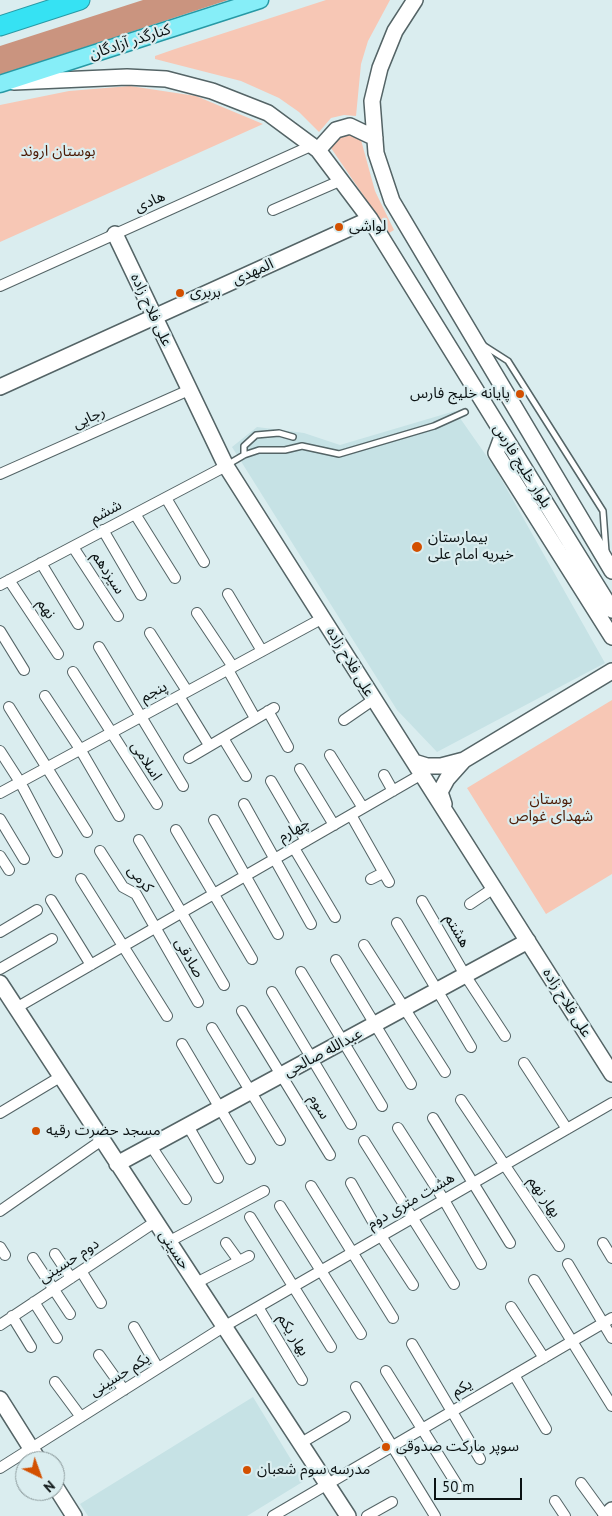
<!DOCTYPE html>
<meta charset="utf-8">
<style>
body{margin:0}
#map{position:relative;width:612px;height:1516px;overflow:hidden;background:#daedef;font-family:"PT Sans",sans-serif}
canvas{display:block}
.north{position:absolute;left:15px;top:1451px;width:50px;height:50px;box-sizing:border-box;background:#daedef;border:1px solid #879597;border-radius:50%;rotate:138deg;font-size:14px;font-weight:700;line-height:20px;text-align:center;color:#0b1213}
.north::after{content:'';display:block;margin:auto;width:18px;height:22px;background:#d35000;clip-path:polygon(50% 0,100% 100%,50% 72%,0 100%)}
.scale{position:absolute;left:434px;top:1478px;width:88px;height:22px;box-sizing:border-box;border:2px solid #0b1213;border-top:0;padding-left:6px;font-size:15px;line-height:18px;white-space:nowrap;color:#0b1213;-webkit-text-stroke:4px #daedef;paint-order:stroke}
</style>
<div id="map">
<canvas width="612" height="1516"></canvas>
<div class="north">N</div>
<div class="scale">50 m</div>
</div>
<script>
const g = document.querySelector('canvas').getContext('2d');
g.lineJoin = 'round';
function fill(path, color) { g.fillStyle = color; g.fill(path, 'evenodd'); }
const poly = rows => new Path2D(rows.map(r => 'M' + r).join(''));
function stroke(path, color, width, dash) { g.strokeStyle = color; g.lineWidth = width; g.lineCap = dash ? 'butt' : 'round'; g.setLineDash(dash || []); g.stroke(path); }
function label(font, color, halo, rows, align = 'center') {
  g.font = font + ' "PT Sans","Noto Sans Arabic",sans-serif'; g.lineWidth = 4.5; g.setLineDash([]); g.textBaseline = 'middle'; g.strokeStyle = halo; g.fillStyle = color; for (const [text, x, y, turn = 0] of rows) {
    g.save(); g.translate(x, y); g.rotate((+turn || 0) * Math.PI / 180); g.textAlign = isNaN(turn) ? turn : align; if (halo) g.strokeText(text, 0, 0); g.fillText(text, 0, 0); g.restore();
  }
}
fill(poly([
 [455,411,495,468,605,663,437,752,397,710,232,447,257,427,304,433,340,445],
 [253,1397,304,1481,247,1516,88,1516,80,1504]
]), '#c6e2e5');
fill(poly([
 [326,0,390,0,368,41,361,64,356,116,344,115,331,118,319,132,299,112,279,98,241,81,155,59,155,56,175,49],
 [130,86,196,96,263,124,0,242,0,105,69,91],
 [343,132,357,135,361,140,375,191,394,230,389,233,331,148,331,144],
 [612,700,612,874,546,914,467,788]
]), '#f7c7b5');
fill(poly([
 [143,0,228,0,0,75,0,46]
]), '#ca947f');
const lane = poly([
 [483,345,508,361,603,511,606,552],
 [244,455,244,446,256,435,279,433,293,437],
 [227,465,244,455,259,450,285,450,302,446,339,454,434,426,465,412]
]);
const street = poly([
 [273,210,342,180],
 [0,286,313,145],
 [0,474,189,390],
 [166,498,204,562],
 [135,514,175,578],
 [103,530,141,595],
 [73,547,118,616],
 [41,563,78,624],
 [9,580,58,654],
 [0,585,226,466],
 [228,594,262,651],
 [197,613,233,667],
 [0,631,24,670],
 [150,633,187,691],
 [99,647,183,786],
 [228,670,255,718],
 [73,672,157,804],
 [45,696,80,749,119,816],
 [179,696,209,745],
 [9,707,87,832],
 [268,711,288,747],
 [344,720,373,700],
 [223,738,246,776],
 [0,751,20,782,57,852],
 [330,755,363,808],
 [189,758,274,708],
 [300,769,334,825],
 [384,775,393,791],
 [271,781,306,841],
 [0,793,323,618],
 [244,804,311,924],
 [351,815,389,882],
 [0,819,24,859],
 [214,820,278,934],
 [176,830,252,959],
 [139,840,224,985],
 [294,848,335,917],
 [100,851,123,887,136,894,198,1002],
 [0,856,9,870],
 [81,879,167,1016],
 [371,879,383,873],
 [51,900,91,965],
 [422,901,465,975,505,1036],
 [470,904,494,888],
 [397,923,471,1047],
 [0,932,37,910],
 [364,945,445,1072],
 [336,960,411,1084],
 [0,969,52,939],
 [301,972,382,1106],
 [272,992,351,1124],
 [16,1008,422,774],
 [242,1011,330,1155],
 [212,1028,280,1140],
 [182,1044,250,1159],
 [524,1063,567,1129],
 [461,1100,559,1246],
 [0,1113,60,1077],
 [433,1118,510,1243],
 [188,1126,218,1178],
 [398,1128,444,1200,481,1264],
 [364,1141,454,1284],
 [151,1146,186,1199],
 [351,1183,381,1236,413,1285],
 [311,1186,393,1318],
 [280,1206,361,1334],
 [0,1211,102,1140],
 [250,1217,331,1347],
 [168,1242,264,1191],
 [226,1243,239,1261],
 [603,1243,612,1258],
 [0,1247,5,1255],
 [55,1254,71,1278],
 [33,1258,70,1314],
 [568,1264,612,1338],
 [81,1271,101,1303],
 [534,1280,612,1406],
 [196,1283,249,1256],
 [34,1302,57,1338],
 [258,1307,302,1380],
 [511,1307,544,1358],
 [12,1316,31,1347],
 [0,1325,155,1222],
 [134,1327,158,1368],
 [412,1344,480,1459],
 [99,1355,124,1390],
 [386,1371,459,1488],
 [514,1375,546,1429],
 [55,1382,81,1417],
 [356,1387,435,1516],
 [301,1443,345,1417],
 [0,1468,225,1326,612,1103],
 [581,1483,605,1516],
 [555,1501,565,1516],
 [273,1516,612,1318],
 [367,1516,392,1502]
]);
const secondary = poly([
 [415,0,395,31,380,68,372,101,376,153,392,201,612,571],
 [14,82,127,77,166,79,212,91,268,113,318,150,370,219,612,610],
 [318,150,336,130,350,126,375,138],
 [115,234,226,466,612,1074],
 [0,387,370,219],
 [503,434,496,453,612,637],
 [414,762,427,766,441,766,464,760,612,671],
 [444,804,440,792,447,779,464,760],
 [0,983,348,1516],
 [117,1164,528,941],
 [0,1399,39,1461],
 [55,1486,74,1516],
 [606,1516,612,1510]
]);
const primary = poly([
 [0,84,260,0]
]);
const highway = poly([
 [0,26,80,0]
]);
stroke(lane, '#546466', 8);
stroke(street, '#546466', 12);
stroke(secondary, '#546466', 18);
stroke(primary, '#2799a5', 19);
stroke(highway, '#2799a5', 21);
stroke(lane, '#fff', 5);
stroke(street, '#fff', 10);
stroke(secondary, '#fff', 15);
stroke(primary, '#86eef8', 16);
stroke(highway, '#36e2f3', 19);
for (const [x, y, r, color] of [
 [339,227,5,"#d35000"],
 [180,293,5,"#d35000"],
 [520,394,5,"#d35000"],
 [417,547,6,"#d35000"],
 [36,1131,5,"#d35000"],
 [386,1447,5,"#d35000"],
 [247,1470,5,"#d35000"]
]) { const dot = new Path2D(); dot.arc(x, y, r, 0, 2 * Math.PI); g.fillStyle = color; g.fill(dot); stroke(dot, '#daedef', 2); }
label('15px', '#0b1213', '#daedef', [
 ["کنارگذر آزادگان",130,42,-18],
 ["هادی",150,202,-24],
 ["المهدی",253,272,-24],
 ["علی فلاح زاده",151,310,65],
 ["رجایی",89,418,-24],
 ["بلوار خلیج فارس",522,466,58],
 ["ششم",106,512,-28],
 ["سیزدهم",108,573,57],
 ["نهم",46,609,56],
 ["علی فلاح زاده",350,662,59],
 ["پنجم",154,692,-28],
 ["اسلامی",146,761,57],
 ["چهارم",294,830,-30],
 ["کرمی",140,879,49],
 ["هشتم",457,931,60],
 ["صادقی",189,958,60],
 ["علی فلاح زاده",567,1003,58],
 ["عبدالله صالحی",323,1053,-28],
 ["سوم",319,1107,59],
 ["بهار نهم",544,1197,56],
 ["هشت متری دوم",411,1201,-30],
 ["حسینی",174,1250,57],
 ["دوم حسینی",69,1261,-33],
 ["بهار یکم",293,1335,59],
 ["یکم حسینی",120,1375,-32],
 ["یکم",462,1388,-30]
]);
label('15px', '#4b1a04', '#daedef', [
 ["بوستان اروند",58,152],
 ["بوستان",551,800],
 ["شهدای غواص",551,817]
]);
label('15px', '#0b1213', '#daedef', [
 ["لواشی",349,227],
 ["بربری",190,293],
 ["پایانه خلیج فارس",510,394,"right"],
 ["بیمارستان",428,538],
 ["خیریه امام علی",428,555],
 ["مسجد حضرت رقیه",46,1131],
 ["سوپر مارکت صدوقی",396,1447],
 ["مدرسه سوم شعبان",257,1470]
], 'left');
</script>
